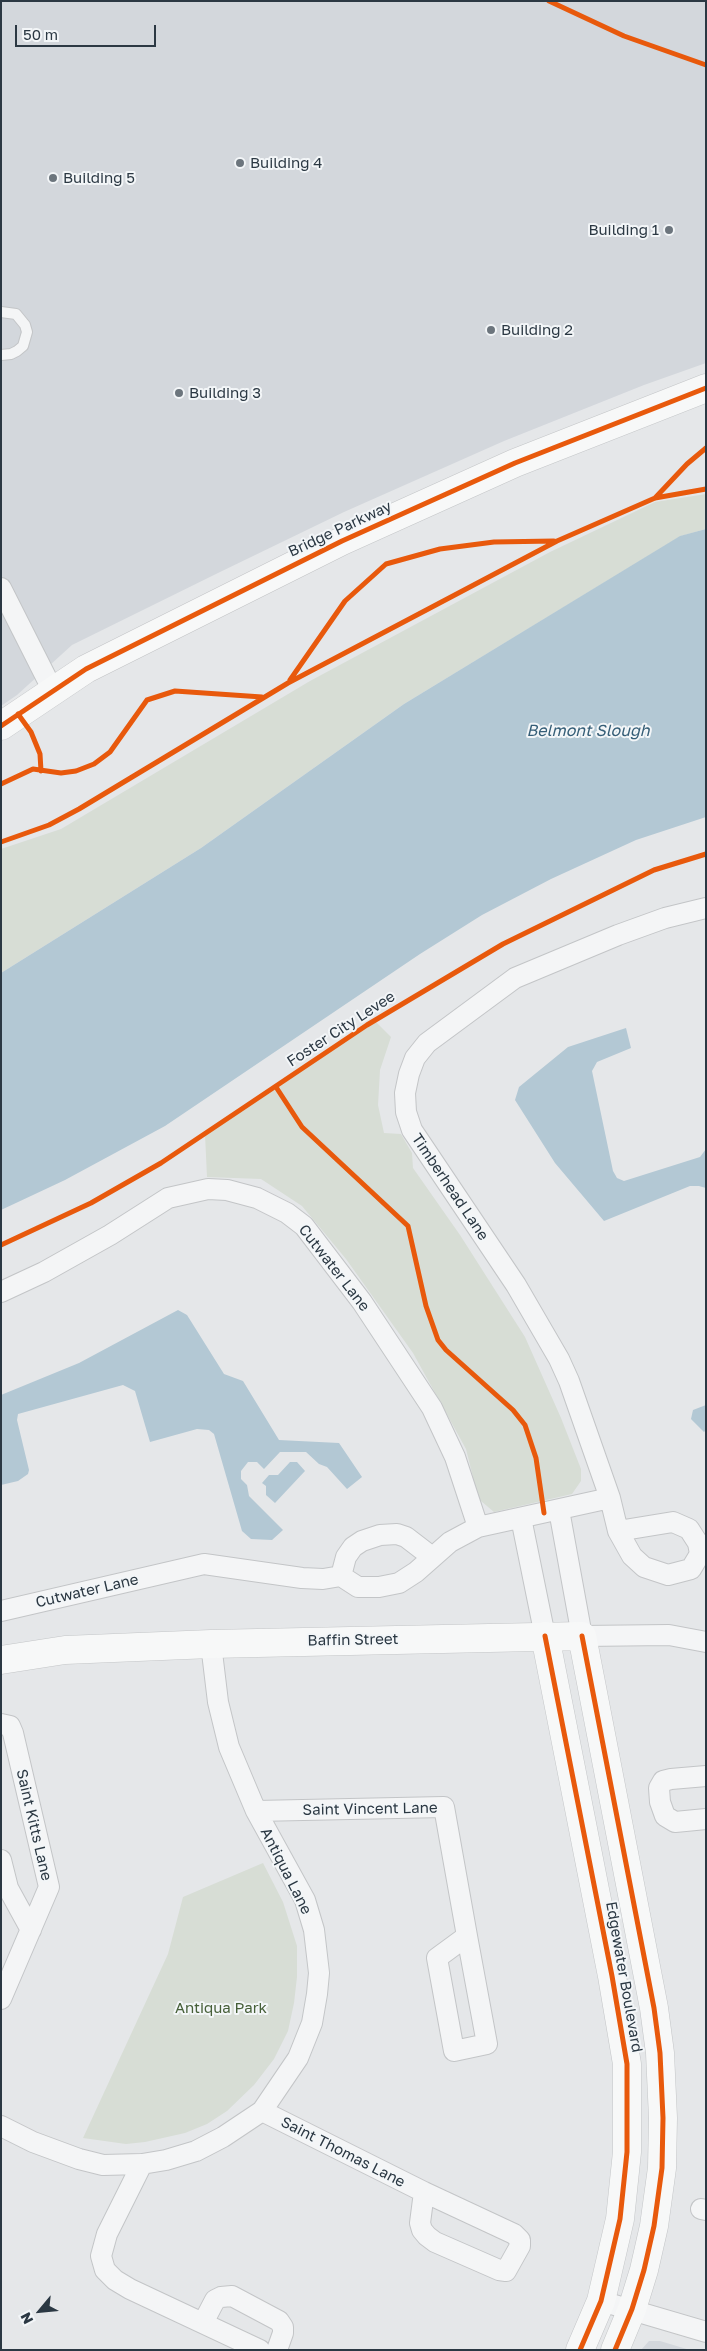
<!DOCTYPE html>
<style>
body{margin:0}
#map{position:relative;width:707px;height:2351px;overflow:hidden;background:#e5e7e9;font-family:"Golos Text",sans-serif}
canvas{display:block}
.frame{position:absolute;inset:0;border:2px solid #2b3843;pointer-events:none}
.north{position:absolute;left:15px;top:2286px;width:50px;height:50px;-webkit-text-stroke:4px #f3f6f8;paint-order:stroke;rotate:242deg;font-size:14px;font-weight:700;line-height:20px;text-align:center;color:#2b3843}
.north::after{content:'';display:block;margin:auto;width:18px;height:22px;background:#2b3843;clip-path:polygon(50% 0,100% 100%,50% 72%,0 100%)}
.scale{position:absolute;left:15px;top:25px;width:141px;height:22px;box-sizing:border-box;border:2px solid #2b3843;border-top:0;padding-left:6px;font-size:15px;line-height:18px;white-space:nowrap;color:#2b3843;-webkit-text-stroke:4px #f3f6f8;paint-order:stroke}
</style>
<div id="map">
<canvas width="707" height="2351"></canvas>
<div class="frame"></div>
<div class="north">N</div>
<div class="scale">50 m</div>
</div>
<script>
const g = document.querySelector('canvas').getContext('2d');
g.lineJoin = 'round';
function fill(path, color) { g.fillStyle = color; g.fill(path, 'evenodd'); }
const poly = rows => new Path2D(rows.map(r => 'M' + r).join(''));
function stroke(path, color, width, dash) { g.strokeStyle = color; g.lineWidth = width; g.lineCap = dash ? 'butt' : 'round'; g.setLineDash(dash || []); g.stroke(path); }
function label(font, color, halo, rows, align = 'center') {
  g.font = font + ' "Golos Text",sans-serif'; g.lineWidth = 4; g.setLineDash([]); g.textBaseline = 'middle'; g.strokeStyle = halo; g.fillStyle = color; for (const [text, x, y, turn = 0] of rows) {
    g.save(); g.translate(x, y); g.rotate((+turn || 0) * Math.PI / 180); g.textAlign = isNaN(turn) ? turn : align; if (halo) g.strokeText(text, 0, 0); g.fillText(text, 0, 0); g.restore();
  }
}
fill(poly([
 [1,1,706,1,706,363,644,385,504,441,344,512,218,573,72,645,17,695,1,706],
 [649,2341,660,2341,690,2350,641,2350]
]), '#d3d7dc');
fill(poly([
 [706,494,706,529,681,536,404,704,201,848,1,973,1,849,61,829,310,681,550,552,655,502],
 [375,1021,391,1037,380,1070,378,1105,384,1133,401,1134,412,1153,413,1168,460,1235,525,1337,561,1418,581,1469,581,1481,572,1494,494,1512,481,1501,473,1494,473,1477,466,1449,413,1353,346,1259,302,1206,261,1179,207,1177,205,1134],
 [263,1863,283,1902,297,1946,297,1977,294,2003,288,2031,274,2059,254,2085,227,2111,207,2124,185,2133,145,2142,126,2144,83,2138,168,1954,183,1897]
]), '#d7ddd5');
fill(poly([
 [706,529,706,817,636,840,551,879,482,915,420,954,165,1126,65,1180,1,1210,1,973,201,848,404,704,680,536],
 [626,1028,631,1048,597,1062,592,1071,613,1171,617,1178,624,1181,700,1157,706,1149,706,1188,699,1186,690,1186,604,1221,555,1163,515,1100,519,1087,568,1047],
 [178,1310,187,1315,224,1374,243,1381,279,1440,339,1443,362,1477,347,1489,327,1467,319,1464,306,1452,280,1452,264,1469,257,1462,248,1462,241,1471,241,1479,247,1485,249,1496,283,1530,272,1540,251,1539,242,1531,214,1434,209,1430,197,1429,150,1442,135,1391,123,1385,18,1414,17,1420,29,1470,28,1474,18,1481,1,1485,1,1395,79,1363],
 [706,1405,706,1430,704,1432,691,1419,693,1410],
 [290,1462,297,1462,305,1471,275,1503,266,1495,266,1486,262,1483,269,1475,278,1475]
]), '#b3c8d4');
const lane = poly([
 [1,312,16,314,25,325,27,332,23,346,17,351,11,354,1,355]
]);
const street = poly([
 [1,588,53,691],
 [1,1292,44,1272,110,1235,168,1198,208,1189,227,1190,257,1198,287,1213,304,1226,362,1302,432,1408,455,1457,478,1527],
 [559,1510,582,1636,669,1635,706,1642],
 [521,1518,545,1636],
 [618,1531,673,1522,689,1529,698,1543,700,1554,691,1569,668,1575,644,1567,632,1556,618,1531,610,1498,569,1381,559,1359,516,1285,412,1130,406,1112,405,1093,409,1074,415,1058,427,1043,515,978,618,935,665,918,706,908],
 [341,1576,346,1557,353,1547,362,1541,380,1535,397,1534,406,1537,432,1557],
 [1,1611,204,1564,302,1578,323,1579,341,1576,358,1587,379,1587,399,1583,416,1572,450,1542,478,1527,610,1498],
 [1,1724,10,1726,13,1733,49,1887,1,1999],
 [706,1776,671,1779,663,1781,659,1788,660,1802,665,1816,675,1822,706,1819],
 [256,1811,444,1807,467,1936,437,1958,454,2051,487,2044,467,1936],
 [1,1860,8,1888,31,1930],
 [262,2111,424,2192,514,2234,520,2240,520,2246,506,2271,499,2270,435,2242,427,2236,422,2230,420,2223,424,2192],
 [1,2126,33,2142,79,2159,103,2165,142,2164,166,2160,196,2151,223,2137,262,2111,298,2058,312,2023,317,1994,319,1973,314,1930,305,1900,256,1811,229,1747,218,1702,211,1644],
 [142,2164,107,2234,101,2256,105,2270,115,2280,130,2289,260,2350],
 [701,2209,706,2210],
 [601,2301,706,2332],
 [203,2323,215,2300,221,2297,232,2296,279,2321,283,2327,283,2333,277,2350]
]);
const secondary = poly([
 [1,726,86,669,342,541,515,463,706,388],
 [545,1636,612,1976,627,2064,627,2152,620,2219,601,2301,580,2350],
 [1,1660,65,1650,211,1644,582,1636,654,2008,660,2053,663,2118,662,2168,654,2226,644,2270,632,2309,615,2350]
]);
stroke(lane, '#c3c5c7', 12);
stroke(street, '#c3c5c7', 22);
stroke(secondary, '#c3c5c7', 29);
stroke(lane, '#f4f5f6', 10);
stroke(street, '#f4f5f6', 20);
stroke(secondary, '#f7f8f8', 28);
stroke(poly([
 [549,1,624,36,706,65],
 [655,498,687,464,706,448],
 [290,680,345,601,386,564,440,549,494,542,554,541],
 [18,714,31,732,40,754,41,771],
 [1,726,86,669,342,541,515,463,706,388],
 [1,784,33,769,61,773,76,771,94,764,110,752,147,700,175,691,262,697],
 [1,842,49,825,79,809,288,683,557,541,655,498,706,489],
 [276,1087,302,1127,408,1226,426,1306,438,1340,446,1350,513,1410,525,1425,536,1458,544,1513],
 [1,1245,91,1203,161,1163,367,1025,503,944,654,870,706,854],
 [545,1636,612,1976,627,2064,627,2152,620,2219,601,2301,580,2350],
 [582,1636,654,2008,660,2053,663,2118,662,2168,654,2226,644,2270,632,2309,615,2350]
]), '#e8590c', 5);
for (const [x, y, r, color] of [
 [240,163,5,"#6c757d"],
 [53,178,5,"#6c757d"],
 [669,230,5,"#6c757d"],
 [491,330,5,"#6c757d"],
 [179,393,5,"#6c757d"]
]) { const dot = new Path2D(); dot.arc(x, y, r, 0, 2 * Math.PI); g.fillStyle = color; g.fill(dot); stroke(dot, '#f3f6f8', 2); }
label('15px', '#2b3843', '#f3f6f8', [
 ["Building 4",250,163],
 ["Building 5",63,178],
 ["Building 1",659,230,"right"],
 ["Building 2",501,330],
 ["Building 3",189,393]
], 'left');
label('15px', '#2b3843', '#f3f6f8', [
 ["Bridge Parkway",340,529,-25],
 ["Foster City Levee",341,1029,-33],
 ["Timberhead Lane",450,1187,56],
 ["Cutwater Lane",334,1268,52],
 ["Cutwater Lane",87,1591,-13],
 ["Baffin Street",353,1640,-1],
 ["Saint Vincent Lane",370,1809,-1],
 ["Saint Kitts Lane",34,1825,77],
 ["Antiqua Lane",286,1871,63],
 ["Edgewater Boulevard",624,1977,80],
 ["Saint Thomas Lane",343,2152,27]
]);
label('15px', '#465f38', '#f3f6f8', [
 ["Antiqua Park",221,2008]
]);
label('italic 16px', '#355e77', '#f3f6f8', [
 ["Belmont Slough",588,731]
]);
</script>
